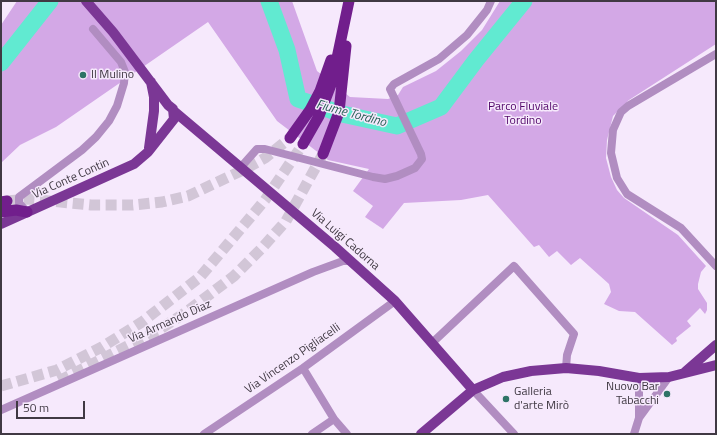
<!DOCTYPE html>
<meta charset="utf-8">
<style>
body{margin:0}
#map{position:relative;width:717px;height:435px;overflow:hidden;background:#f6e9fc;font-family:"Titillium Web",sans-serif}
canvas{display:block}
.frame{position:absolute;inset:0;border:2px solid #403943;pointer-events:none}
.scale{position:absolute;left:16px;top:401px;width:69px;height:18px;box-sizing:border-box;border:2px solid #403943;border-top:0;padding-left:5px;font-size:12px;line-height:14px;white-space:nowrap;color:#403943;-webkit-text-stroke:3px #f6e9fc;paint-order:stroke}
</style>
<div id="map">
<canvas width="717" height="435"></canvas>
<div class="frame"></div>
<div class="scale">50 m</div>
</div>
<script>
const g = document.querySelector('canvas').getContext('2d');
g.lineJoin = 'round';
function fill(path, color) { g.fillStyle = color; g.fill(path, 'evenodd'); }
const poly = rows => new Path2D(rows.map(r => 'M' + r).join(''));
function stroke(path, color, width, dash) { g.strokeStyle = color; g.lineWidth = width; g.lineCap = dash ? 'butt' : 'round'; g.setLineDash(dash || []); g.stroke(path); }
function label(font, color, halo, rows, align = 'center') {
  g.font = font + ' "Titillium Web",sans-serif'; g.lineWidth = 3; g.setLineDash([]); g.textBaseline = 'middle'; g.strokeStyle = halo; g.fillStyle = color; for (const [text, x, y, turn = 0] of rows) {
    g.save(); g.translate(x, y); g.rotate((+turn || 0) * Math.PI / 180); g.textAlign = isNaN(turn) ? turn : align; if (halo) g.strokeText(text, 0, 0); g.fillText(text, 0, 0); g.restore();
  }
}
fill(poly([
 [17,1,292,1,317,71,350,97,388,99,398,95,403,87,436,71,461,51,482,30,500,1,716,1,716,44,629,100,613,116,607,140,606,158,611,177,617,190,624,198,678,235,706,266,701,272,698,284,698,289,707,303,707,310,705,314,700,308,687,321,691,326,676,338,677,341,672,345,635,312,619,311,604,304,611,292,609,284,580,258,571,265,557,251,549,257,539,245,534,247,488,195,461,200,404,203,383,229,365,217,373,206,353,191,369,169,328,160,277,121,208,22,56,127,20,145,1,163,1,25]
]), '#d3a8e6');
stroke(poly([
 [269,1,287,50,298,99,342,114,397,126,441,107,476,60,524,1],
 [1,63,50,1]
]), '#61ead1', 17);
stroke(poly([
 [7,201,29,199,91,205,133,205,162,202,188,196,243,170,265,158,290,138],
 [59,381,157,331,185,313,234,276,262,248,286,221,323,154],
 [1,386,57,370,102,347,142,322,200,277,265,200,303,144]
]), '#d2c6d7', 11, [11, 5.5]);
stroke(poly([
 [716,54,628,106,621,112,613,130,611,153,617,178,627,194,681,228,716,266],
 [241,167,257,149,265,149,373,177,385,179,397,176,415,168,422,159,421,154,390,89,394,84,439,59,467,35,487,10,491,1],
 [27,212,19,203,19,197,82,150,96,137,109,121,117,106,124,83,125,72,121,62,93,29],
 [432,343,514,266,574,334,567,355,566,368],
 [303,368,334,419,347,434],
 [473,390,514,434],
 [1,410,313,272,343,261,351,261],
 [204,434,303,368,395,301],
 [312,434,334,419]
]), '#b18dc1', 8);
stroke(poly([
 [639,418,639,378],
 [634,434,639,418,669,377]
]), '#b18dc1', 8);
stroke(poly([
 [175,112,335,247,395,301,473,390],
 [149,148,154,111,154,97,151,82],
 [1,224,134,164,148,152,174,119,173,109,168,105,113,32,86,1],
 [685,372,716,345],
 [421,434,473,390,503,377,531,371,566,368,599,371,639,378,669,377,716,365]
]), '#7b3795', 10);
stroke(poly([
 [290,138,310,110,320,91,331,60],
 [303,144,319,116,332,82,349,1],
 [323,154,339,112,346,46],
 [1,202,7,201],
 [1,212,16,210,27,212]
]), '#711e8c', 11);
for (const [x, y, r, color] of [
 [83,75,4,"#2e7366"],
 [667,394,4,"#2e7366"],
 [506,399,4,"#2e7366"]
]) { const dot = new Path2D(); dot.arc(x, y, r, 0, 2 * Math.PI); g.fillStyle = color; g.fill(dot); stroke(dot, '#f6e9fc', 1.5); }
label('12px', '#403943', '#f6e9fc', [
 ["Il Mulino",91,75],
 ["Nuovo Bar",659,387,"right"],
 ["Tabacchi",659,401,"right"],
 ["Galleria",514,392],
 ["d'arte Mirò",514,406]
], 'left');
label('12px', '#500468', '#f6e9fc', [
 ["Parco Fluviale",523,107],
 ["Tordino",523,121]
]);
label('12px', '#403943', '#f6e9fc', [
 ["Via Conte Contin",71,179,-24],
 ["Via Luigi Cadorna",345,240,41],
 ["Via Armando Diaz",170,322,-24],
 ["Via Vincenzo Pigliacelli",293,359,-35]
]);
label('italic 13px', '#2a6257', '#f6e9fc', [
 ["Fiume Tordino",351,114,15]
]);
</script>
